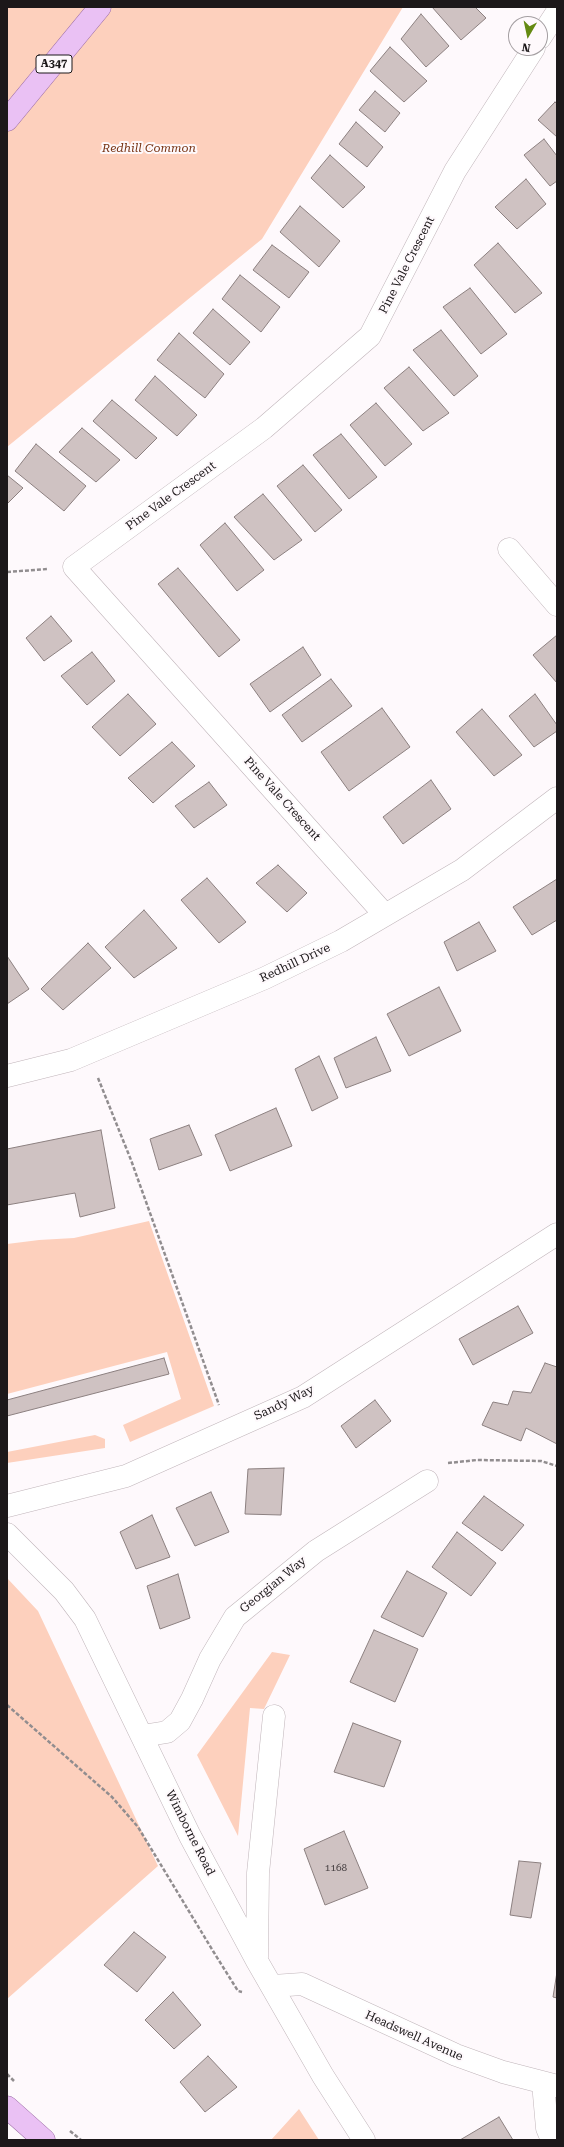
<!DOCTYPE html>
<style>
body{margin:0}
#map{position:relative;width:564px;height:2147px;overflow:hidden;background:#fef9fc;font-family:"Roboto Serif",serif}
canvas{display:block}
.frame{position:absolute;inset:0;border:8px solid #1c181a;pointer-events:none}
.north{position:absolute;left:508px;top:16px;width:40px;height:40px;box-sizing:border-box;background:#fef9fc;border:1px solid #a49fa2;border-radius:50%;rotate:189deg;font-size:11px;font-weight:700;line-height:16px;text-align:center;color:#1c181a}
.north::after{content:'';display:block;margin:auto;width:14px;height:18px;background:#648a12;clip-path:polygon(50% 0,100% 100%,50% 72%,0 100%)}
</style>
<div id="map">
<canvas width="564" height="2147"></canvas>
<div class="frame"></div>
<div class="north">N</div>
</div>
<script>
const g = document.querySelector('canvas').getContext('2d');
g.lineJoin = 'round';
function fill(path, color) { g.fillStyle = color; g.fill(path, 'evenodd'); }
const poly = rows => new Path2D(rows.map(r => 'M' + r).join(''));
function stroke(path, color, width, dash) { g.strokeStyle = color; g.lineWidth = width; g.lineCap = dash ? 'butt' : 'round'; g.setLineDash(dash || []); g.stroke(path); }
function label(font, color, halo, rows, align = 'center') {
  g.font = font + ' "Roboto Serif",serif'; g.lineWidth = 4; g.setLineDash([]); g.textBaseline = 'middle'; g.strokeStyle = halo; g.fillStyle = color; for (const [text, x, y, turn = 0] of rows) {
    g.save(); g.translate(x, y); g.rotate((+turn || 0) * Math.PI / 180); g.textAlign = isNaN(turn) ? turn : align; if (halo) g.strokeText(text, 0, 0); g.fillText(text, 0, 0); g.restore();
  }
}
fill(poly([
 [7,7,403,7,262,239,7,447],
 [149,1221,214,1406,130,1442,123,1425,181,1399,167,1352,7,1394,7,1244,39,1240,74,1238],
 [95,1435,105,1439,105,1448,7,1463,7,1452],
 [7,1578,38,1611,158,1866,7,1999],
 [272,1652,290,1655,264,1709,250,1708,238,1836,197,1755],
 [299,2109,319,2140,271,2140]
]), '#fdd0bd');
const building = poly([
 [432,7,475,7,486,18,461,40,432,7],
 [421,14,449,46,426,67,401,39,421,14],
 [390,47,427,81,404,102,370,71,390,47],
 [375,91,400,113,385,132,359,110,375,91],
 [555,102,557,104,557,137,538,120,555,102],
 [356,122,383,147,367,167,339,144,356,122],
 [544,139,557,156,557,181,550,186,524,155,544,139],
 [330,155,365,187,343,208,311,178,330,155],
 [526,179,546,204,517,229,495,207,526,179],
 [300,206,340,241,319,267,280,232,300,206],
 [498,243,542,293,515,313,474,265,498,243],
 [272,245,309,272,289,298,253,270,272,245],
 [240,275,280,307,261,332,222,299,240,275],
 [470,288,507,334,481,354,443,307,470,288],
 [213,309,250,342,230,365,193,333,213,309],
 [441,330,478,376,454,396,413,350,441,330],
 [179,333,224,374,205,398,157,360,179,333],
 [409,367,449,413,423,431,384,388,409,367],
 [155,376,197,415,177,436,135,400,155,376],
 [112,400,157,438,136,459,93,421,112,400],
 [376,403,412,444,385,466,350,425,376,403],
 [82,428,120,460,96,482,59,452,82,428],
 [341,434,377,477,349,499,313,455,341,434],
 [36,444,86,486,64,511,15,471,36,444],
 [303,465,342,510,315,532,277,486,303,465],
 [7,475,23,488,7,504,7,475],
 [263,494,302,540,274,560,234,517,263,494],
 [225,523,264,570,237,591,200,545,225,523],
 [178,568,240,640,219,657,158,584,178,568],
 [51,616,72,641,44,661,26,638,51,616],
 [557,635,557,683,533,655,557,635],
 [303,647,321,675,270,712,250,684,303,647],
 [92,652,115,681,87,705,61,676,92,652],
 [331,679,352,706,302,742,282,715,331,679],
 [128,694,156,724,120,756,92,727,128,694],
 [535,694,557,725,557,731,534,747,509,716,535,694],
 [382,708,410,747,349,791,321,752,382,708],
 [482,709,522,755,494,776,456,732,482,709],
 [172,742,195,766,153,803,128,778,172,742],
 [431,780,451,809,403,844,383,817,431,780],
 [209,782,227,805,194,828,175,806,209,782],
 [278,865,307,893,287,912,256,883,278,865],
 [207,878,246,922,219,943,181,900,207,878],
 [557,879,557,920,532,935,513,907,557,879],
 [144,910,177,948,134,978,105,947,144,910],
 [479,922,496,951,457,971,444,942,479,922],
 [88,943,111,968,63,1010,41,989,88,943],
 [7,956,29,989,7,1004,7,956],
 [439,987,461,1031,409,1056,387,1014,439,987],
 [376,1037,391,1071,346,1088,334,1058,376,1037],
 [319,1056,338,1098,312,1111,295,1069,319,1056],
 [276,1108,292,1146,230,1171,215,1135,276,1108],
 [189,1125,202,1155,159,1170,150,1139,189,1125],
 [101,1130,115,1208,80,1217,75,1193,7,1205,7,1149,101,1130],
 [518,1306,533,1333,473,1365,459,1339,518,1306],
 [164,1358,169,1374,7,1416,7,1400,164,1358],
 [545,1363,557,1367,557,1444,526,1428,521,1441,482,1425,493,1402,508,1405,513,1391,531,1393,545,1363],
 [375,1400,391,1421,356,1448,341,1426,375,1400],
 [284,1468,281,1515,245,1514,248,1469,284,1468],
 [211,1492,229,1532,195,1546,176,1508,211,1492],
 [484,1496,524,1525,502,1551,462,1523,484,1496],
 [152,1515,170,1557,136,1569,120,1532,152,1515],
 [457,1532,496,1563,471,1596,432,1567,457,1532],
 [407,1571,447,1593,423,1637,381,1617,407,1571],
 [178,1574,190,1618,160,1629,147,1586,178,1574],
 [374,1630,418,1649,395,1702,350,1682,374,1630],
 [353,1723,401,1741,384,1787,334,1772,353,1723],
 [344,1831,368,1888,325,1905,304,1849,344,1831],
 [519,1861,541,1863,531,1918,510,1915,519,1861],
 [134,1932,166,1957,137,1992,104,1965,134,1932],
 [557,1972,557,1998,553,1997,557,1972],
 [173,1992,201,2025,174,2049,145,2020,173,1992],
 [208,2056,237,2087,205,2112,180,2082,208,2056],
 [499,2117,513,2140,460,2140,499,2117]
]);
fill(building, '#cfc2c2');
stroke(building, '#8c8080', 1);
const minor = poly([
 [540,38,557,12],
 [509,549,557,605],
 [385,915,74,567,264,428,370,336,455,171,534,48],
 [7,1076,71,1060,265,978,341,941,462,870,557,798],
 [7,1506,126,1476,303,1397,557,1234],
 [7,1534,64,1591,85,1619,190,1836,257,1961,323,2076,364,2140],
 [142,1736,167,1732,180,1721,192,1699,210,1659,235,1617,316,1551,427,1481],
 [257,1957,258,1873,274,1716],
 [273,1986,302,1984,456,2055,503,2072,557,2086],
 [543,2083,547,2128,552,2140]
]);
const major = poly([
 [7,120,100,7],
 [7,2107,44,2140]
]);
stroke(minor, '#c0b5ba', 23);
stroke(major, '#996ba3', 23);
stroke(poly([
 [7,572,48,569],
 [98,1078,131,1160,219,1405],
 [448,1463,477,1460,541,1461,557,1466],
 [7,1705,112,1797,138,1827,213,1951,238,1991,242,1992],
 [7,2074,14,2081],
 [70,2131,81,2140]
]), '#918d8f', 2.5, [4, 2]);
stroke(minor, '#fff', 22);
stroke(major, '#eac1f4', 22);
label('10px', '#494244', null, [
 ["1168",336,1868]
]);
for (const [x, y, w] of [
 [54,64,36]
]) { const box = new Path2D(); box.roundRect(x - w / 2, y - 9, w, 18, 3); g.fillStyle = '#fef9fc'; g.fill(box); stroke(box, '#1c181a', 1); }
label('bold 11px', '#1c181a', null, [
 ["A347",54,64]
]);
label('italic 12px', '#793515', '#fef9fc', [
 ["Redhill Common",149,148]
]);
label('12px', '#1c181a', '#fef9fc', [
 ["Pine Vale Crescent",407,265,-63],
 ["Pine Vale Crescent",171,496,-36],
 ["Pine Vale Crescent",282,799,48],
 ["Redhill Drive",295,963,-25],
 ["Sandy Way",284,1403,-26],
 ["Georgian Way",273,1585,-39],
 ["Wimborne Road",190,1833,63],
 ["Headswell Avenue",414,2036,24]
]);
</script>
